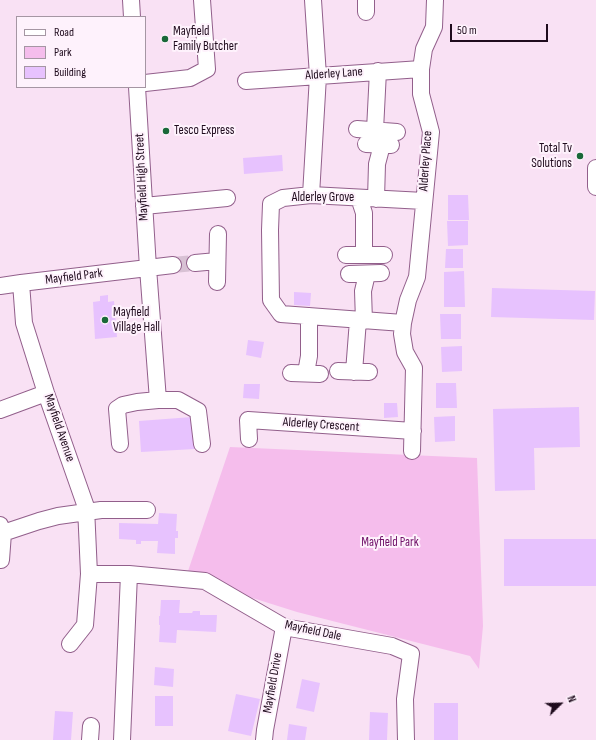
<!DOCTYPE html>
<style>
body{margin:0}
#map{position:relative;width:596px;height:740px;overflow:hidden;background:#f9e1f4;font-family:"Sofia Sans Condensed",sans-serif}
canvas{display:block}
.legend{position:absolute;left:16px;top:16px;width:130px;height:72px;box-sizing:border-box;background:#fef2fc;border:1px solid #a596a3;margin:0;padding:5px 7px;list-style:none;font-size:12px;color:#1f0b1d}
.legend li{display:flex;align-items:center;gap:8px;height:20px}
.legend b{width:20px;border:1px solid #a596a3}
.north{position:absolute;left:540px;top:684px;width:40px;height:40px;-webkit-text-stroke:3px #fef2fc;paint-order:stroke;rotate:67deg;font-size:11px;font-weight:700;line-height:16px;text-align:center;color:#1f0b1d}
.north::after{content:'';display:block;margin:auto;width:14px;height:18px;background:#1f0b1d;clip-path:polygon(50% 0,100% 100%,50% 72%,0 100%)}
.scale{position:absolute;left:450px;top:24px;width:98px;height:18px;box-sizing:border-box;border:2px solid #1f0b1d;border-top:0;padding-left:5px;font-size:12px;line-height:14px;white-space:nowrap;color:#1f0b1d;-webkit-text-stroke:3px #fef2fc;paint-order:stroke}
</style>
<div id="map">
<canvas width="596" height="740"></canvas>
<ul class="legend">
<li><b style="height:5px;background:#fff"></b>Road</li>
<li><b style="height:11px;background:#f5bdec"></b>Park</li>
<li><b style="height:11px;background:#e7c2fe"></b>Building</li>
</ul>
<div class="north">N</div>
<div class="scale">50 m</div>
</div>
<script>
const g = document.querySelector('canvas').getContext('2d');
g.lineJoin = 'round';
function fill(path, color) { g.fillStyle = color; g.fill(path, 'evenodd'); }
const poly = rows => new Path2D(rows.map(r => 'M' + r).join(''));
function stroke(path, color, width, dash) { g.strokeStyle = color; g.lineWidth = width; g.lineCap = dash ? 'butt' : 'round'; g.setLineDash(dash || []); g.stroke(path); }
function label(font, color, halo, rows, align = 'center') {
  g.font = font + ' "Sofia Sans Condensed",sans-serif'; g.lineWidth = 4; g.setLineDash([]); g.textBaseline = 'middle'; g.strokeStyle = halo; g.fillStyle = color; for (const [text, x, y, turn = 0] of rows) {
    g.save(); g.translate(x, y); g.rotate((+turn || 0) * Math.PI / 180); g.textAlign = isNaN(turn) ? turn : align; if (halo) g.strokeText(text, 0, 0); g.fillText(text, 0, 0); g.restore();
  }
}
fill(poly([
 [230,447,477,458,483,626,479,669,470,656,297,612,186,577]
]), '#f5bdec');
fill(poly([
 [282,155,283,171,244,174,243,158],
 [448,195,468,195,469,220,448,220],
 [447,221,468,221,468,245,448,246],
 [446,249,463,249,463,268,445,268],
 [464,271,465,307,444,307,444,272],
 [492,288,595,291,594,320,491,317],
 [294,292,311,293,310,306,294,305],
 [108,295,108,302,114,301,117,337,95,339,93,302,100,301,100,296],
 [440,314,461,314,461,339,441,339],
 [248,340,264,342,261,358,246,355],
 [462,346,462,371,442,372,441,347],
 [436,383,456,383,457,408,436,408],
 [244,384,260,384,259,399,243,398],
 [384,403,397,403,398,417,384,418],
 [579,407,580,447,534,448,535,490,495,491,493,409],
 [455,416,455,441,435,442,434,417],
 [192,417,195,449,141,452,139,421],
 [159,513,177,514,176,531,178,531,178,538,175,538,175,554,157,553,158,541,141,541,141,544,136,544,136,540,119,539,119,523,158,524],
 [504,539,596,539,596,586,504,586],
 [161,600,180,600,179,613,192,613,193,611,200,611,200,615,217,615,216,632,177,630,176,643,159,642,160,625,159,625,159,616,160,616],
 [155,667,174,669,173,687,154,685],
 [302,679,320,683,314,712,296,708],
 [236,694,260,699,251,736,228,731],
 [155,696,173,696,173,726,155,726],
 [434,703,458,703,458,740,434,740],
 [55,711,73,712,71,740,53,740],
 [370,712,388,713,387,740,369,740],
 [289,724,307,727,305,740,287,740]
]), '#e7c2fe');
stroke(poly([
 [173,265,195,263]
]), '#d8c1d4', 16, [16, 8]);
const minor = poly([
 [131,0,132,17],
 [366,0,366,12],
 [246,81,421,69],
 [145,83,190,78,207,69,202,0],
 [137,87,148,268,158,400],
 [357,129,397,132],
 [375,130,378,71],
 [366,144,391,145],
 [596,168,596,187],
 [311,195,318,76,313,0],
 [359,198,364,213,364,255],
 [376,199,377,164,382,145],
 [144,206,227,198],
 [346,255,384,255],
 [195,263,217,261],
 [349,274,381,273],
 [217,282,218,234],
 [21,283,24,323,46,393,86,507,89,574,85,625,70,644],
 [0,286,21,283,173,265],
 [364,321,363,291,367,274],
 [403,323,408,300,417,277,431,132,421,94,421,69,424,49,434,27,435,0],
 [338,371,369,372],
 [354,372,358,320],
 [291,373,320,374],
 [306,373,309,356,309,316],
 [0,410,46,393],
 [249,439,248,420,413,431],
 [120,444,117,409,123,405,137,402,158,400,178,400,198,411,202,444],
 [412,451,414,368,405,352,402,334,403,323,281,314,271,300,270,230,271,204,283,198,311,195,424,201],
 [0,525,3,533,1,560],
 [3,533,39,521,58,516,101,510,147,510],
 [89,574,129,574,205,581,284,627,392,646,411,654,405,699,406,740],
 [90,740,91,726],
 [122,740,129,574],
 [264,740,265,730,284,627]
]);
stroke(minor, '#925f8b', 18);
stroke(minor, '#fff', 16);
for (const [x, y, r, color] of [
 [165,39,4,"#196838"],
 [166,131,4,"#196838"],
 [580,156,4,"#196838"],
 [105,320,4,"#196838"]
]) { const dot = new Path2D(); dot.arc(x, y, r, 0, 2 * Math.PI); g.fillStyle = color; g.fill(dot); stroke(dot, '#fef2fc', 1.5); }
label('13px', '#1f0b1d', '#fef2fc', [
 ["Mayfield",173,32],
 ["Family Butcher",173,47],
 ["Tesco Express",174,131],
 ["Total Tv",572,149,"right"],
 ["Solutions",572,164,"right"],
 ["Mayfield",113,313],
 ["Village Hall",113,328]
], 'left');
label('13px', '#1f0b1d', '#fef2fc', [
 ["Alderley Lane",334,74,-4],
 ["Alderley Place",426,161,-86],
 ["Mayfield High Street",142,177,-93],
 ["Alderley Grove",323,198],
 ["Mayfield Park",74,277,-7],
 ["Alderley Crescent",321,425,4],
 ["Mayfield Avenue",59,428,71],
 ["Mayfield Dale",313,631,12],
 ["Mayfield Drive",273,683,-80]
]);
label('13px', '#6e0e66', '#fef2fc', [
 ["Mayfield Park",390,543]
]);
</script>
